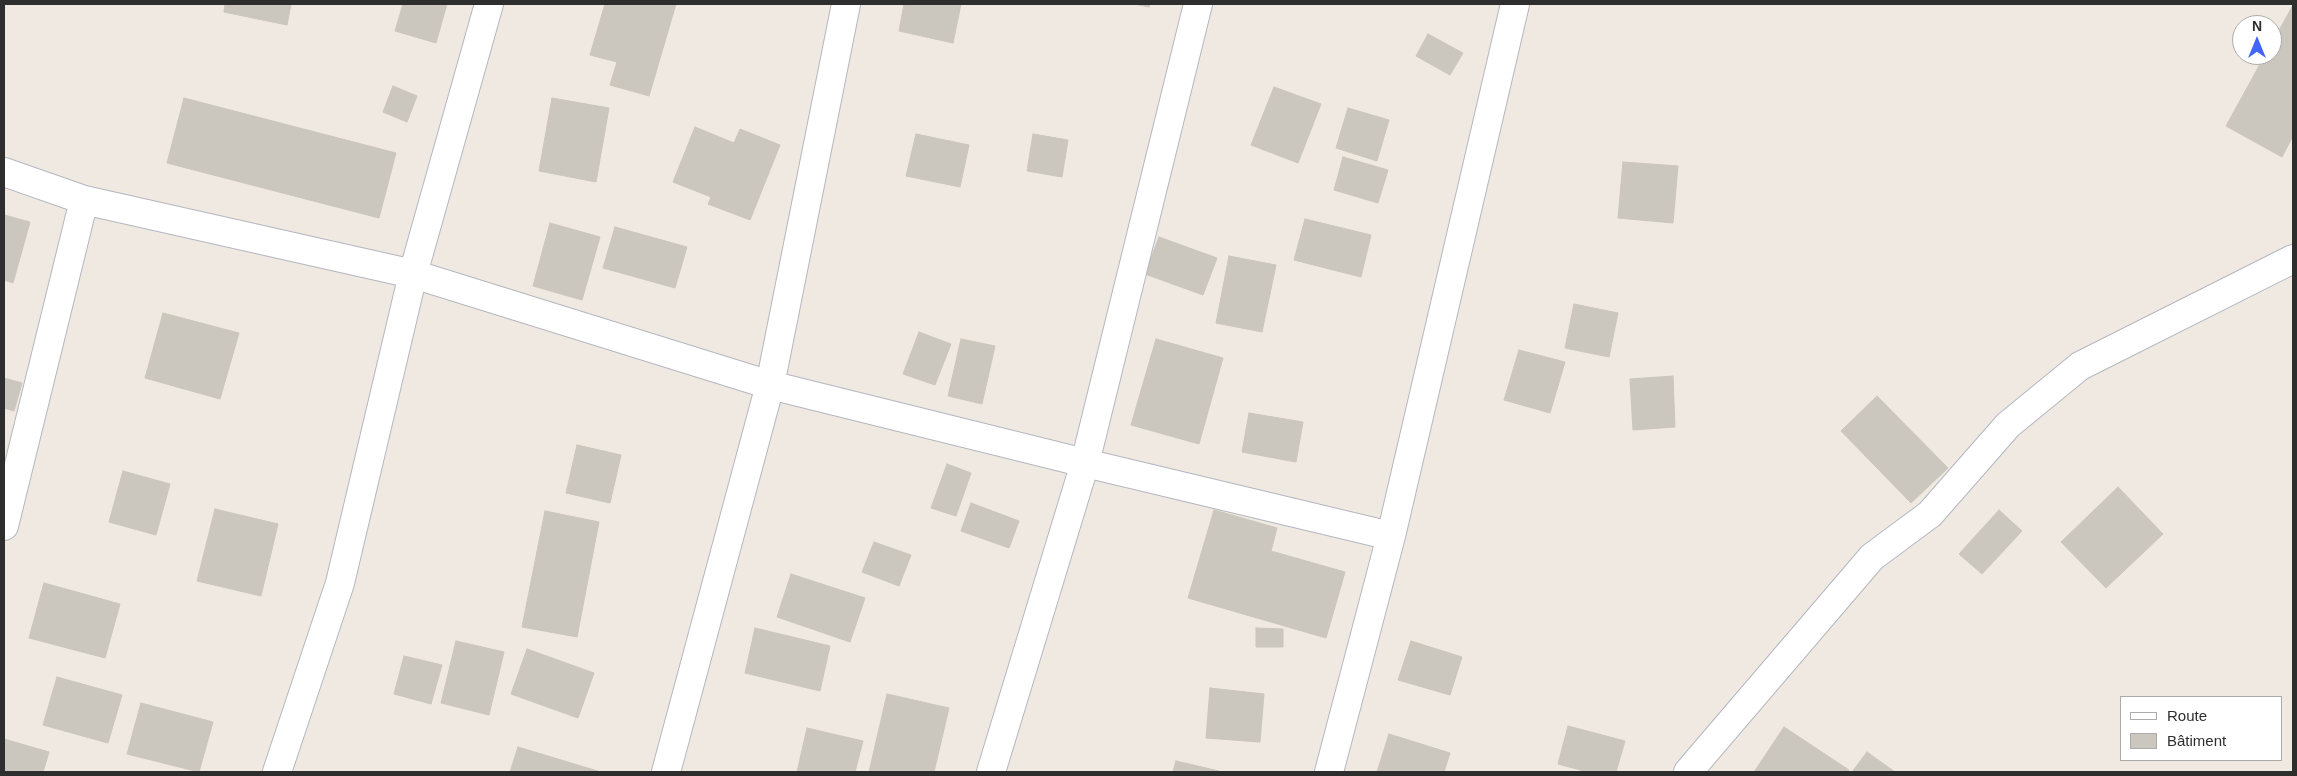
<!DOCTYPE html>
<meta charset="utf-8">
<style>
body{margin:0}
#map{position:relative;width:2297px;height:776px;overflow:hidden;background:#efe9e1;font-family:Helvetica,sans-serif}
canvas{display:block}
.frame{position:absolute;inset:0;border:5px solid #2e2e2e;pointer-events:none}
.legend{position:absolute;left:2120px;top:696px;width:162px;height:65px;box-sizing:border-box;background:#fff;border:1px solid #ababab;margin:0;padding:6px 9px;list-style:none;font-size:15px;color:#2e2e2e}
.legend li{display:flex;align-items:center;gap:10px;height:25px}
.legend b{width:25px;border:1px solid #ababab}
.north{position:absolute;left:2232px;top:15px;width:50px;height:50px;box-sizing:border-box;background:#fff;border:1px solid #ababab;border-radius:50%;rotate:0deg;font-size:14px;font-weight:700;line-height:20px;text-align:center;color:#2e2e2e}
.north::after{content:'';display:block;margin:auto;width:18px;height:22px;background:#4264fb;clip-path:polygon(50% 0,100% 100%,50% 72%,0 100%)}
</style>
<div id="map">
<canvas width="2297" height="776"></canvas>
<div class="frame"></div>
<ul class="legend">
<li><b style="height:6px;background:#fff"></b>Route</li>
<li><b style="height:14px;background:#cbc7bf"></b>Bâtiment</li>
</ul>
<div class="north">N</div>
</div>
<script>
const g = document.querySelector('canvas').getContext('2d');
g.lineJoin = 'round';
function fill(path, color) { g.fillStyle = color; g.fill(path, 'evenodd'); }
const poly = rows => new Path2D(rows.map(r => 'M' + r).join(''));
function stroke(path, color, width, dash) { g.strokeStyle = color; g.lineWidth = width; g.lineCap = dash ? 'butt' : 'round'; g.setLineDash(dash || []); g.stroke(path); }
const building = poly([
 [225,4,291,4,287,25,224,12,225,4],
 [403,4,447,4,436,43,395,31,403,4],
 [605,4,676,4,649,96,610,85,617,62,590,55,605,4],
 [904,4,961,4,953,43,899,31,904,4],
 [1134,4,1150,4,1149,7,1134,4],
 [2293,5,2293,136,2282,157,2226,126,2265,55,2272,55,2272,43,2293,5],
 [1428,34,1463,53,1450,75,1416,56,1428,34],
 [393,86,417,96,407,122,383,112,393,86],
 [1274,87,1321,104,1298,163,1251,145,1274,87],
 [184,98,396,153,379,218,167,163,184,98],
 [552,98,609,108,596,182,539,171,552,98],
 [1348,108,1389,120,1377,161,1336,148,1348,108],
 [695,127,734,143,740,129,780,145,750,220,708,204,711,197,673,182,695,127],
 [916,134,969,145,960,187,906,176,916,134],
 [1033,134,1068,140,1062,177,1027,171,1033,134],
 [1343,157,1388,170,1378,203,1334,190,1343,157],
 [1623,162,1678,166,1673,223,1618,218,1623,162],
 [4,215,30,222,13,283,4,280,4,215],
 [1305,219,1371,235,1361,277,1294,260,1305,219],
 [550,223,600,237,582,300,533,286,550,223],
 [615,227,687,247,675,288,603,268,615,227],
 [1159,237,1217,258,1203,295,1145,274,1159,237],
 [1229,256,1276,265,1262,332,1216,323,1229,256],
 [1574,304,1618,313,1609,357,1565,348,1574,304],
 [163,313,239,333,220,399,145,378,163,313],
 [919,332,951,344,935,385,903,374,919,332],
 [961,339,995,346,982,404,948,396,961,339],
 [1156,339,1223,358,1199,444,1131,425,1156,339],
 [1519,350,1565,362,1550,413,1504,400,1519,350],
 [1673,376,1675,427,1633,430,1630,379,1673,376],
 [4,378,22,383,14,411,4,408,4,378],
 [1877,396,1948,468,1911,503,1841,431,1877,396],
 [1249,413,1303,422,1296,462,1242,452,1249,413],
 [577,445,621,455,610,503,566,493,577,445],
 [947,464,971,473,956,516,931,508,947,464],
 [123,471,170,484,156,535,109,522,123,471],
 [2118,487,2163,534,2106,588,2061,542,2118,487],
 [971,503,1019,521,1009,548,961,531,971,503],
 [215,509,278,524,261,596,197,581,215,509],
 [1214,510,1277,528,1271,551,1345,572,1326,638,1188,598,1214,510],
 [1999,510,2022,531,1982,574,1959,554,1999,510],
 [545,511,599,522,577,637,522,627,545,511],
 [874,542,911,555,899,586,862,572,874,542],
 [791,574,865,598,850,642,777,617,791,574],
 [44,583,120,604,105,658,29,638,44,583],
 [755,628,830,646,820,691,745,673,755,628],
 [1256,628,1283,629,1283,647,1256,647,1256,628],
 [456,641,504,652,489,715,441,703,456,641],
 [1411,641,1462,657,1450,695,1398,680,1411,641],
 [527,649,594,673,578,718,511,694,527,649],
 [404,656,442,665,431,704,394,694,404,656],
 [57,677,122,695,108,743,43,725,57,677],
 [1210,688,1264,694,1260,742,1206,738,1210,688],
 [887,694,949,708,934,772,869,772,887,694],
 [141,703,213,722,199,772,127,754,141,703],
 [1568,726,1625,741,1616,772,1588,772,1558,764,1568,726],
 [1784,727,1849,770,1847,772,1754,772,1784,727],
 [807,728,863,741,855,772,797,772,807,728],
 [1389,734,1450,753,1444,772,1377,772,1389,734],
 [4,739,49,752,43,772,4,772,4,739],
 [518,747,601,772,510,772,518,747],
 [1867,752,1895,772,1852,772,1867,752],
 [1176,761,1219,771,1218,772,1173,772,1176,761]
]);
fill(building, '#cbc7bf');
stroke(building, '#cbc5ba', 1);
const minor = poly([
 [4,172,84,200,413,274,770,385,1085,463,1391,536],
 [4,526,84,200],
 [277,772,340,583,413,274,489,4],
 [666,772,770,385,846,4],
 [991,772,1085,463,1198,4],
 [1329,772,1391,536,1515,4],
 [1688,772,1872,557,1930,514,2008,425,2080,366,2293,259]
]);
stroke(minor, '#b4b7c1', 30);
stroke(minor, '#fff', 28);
</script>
